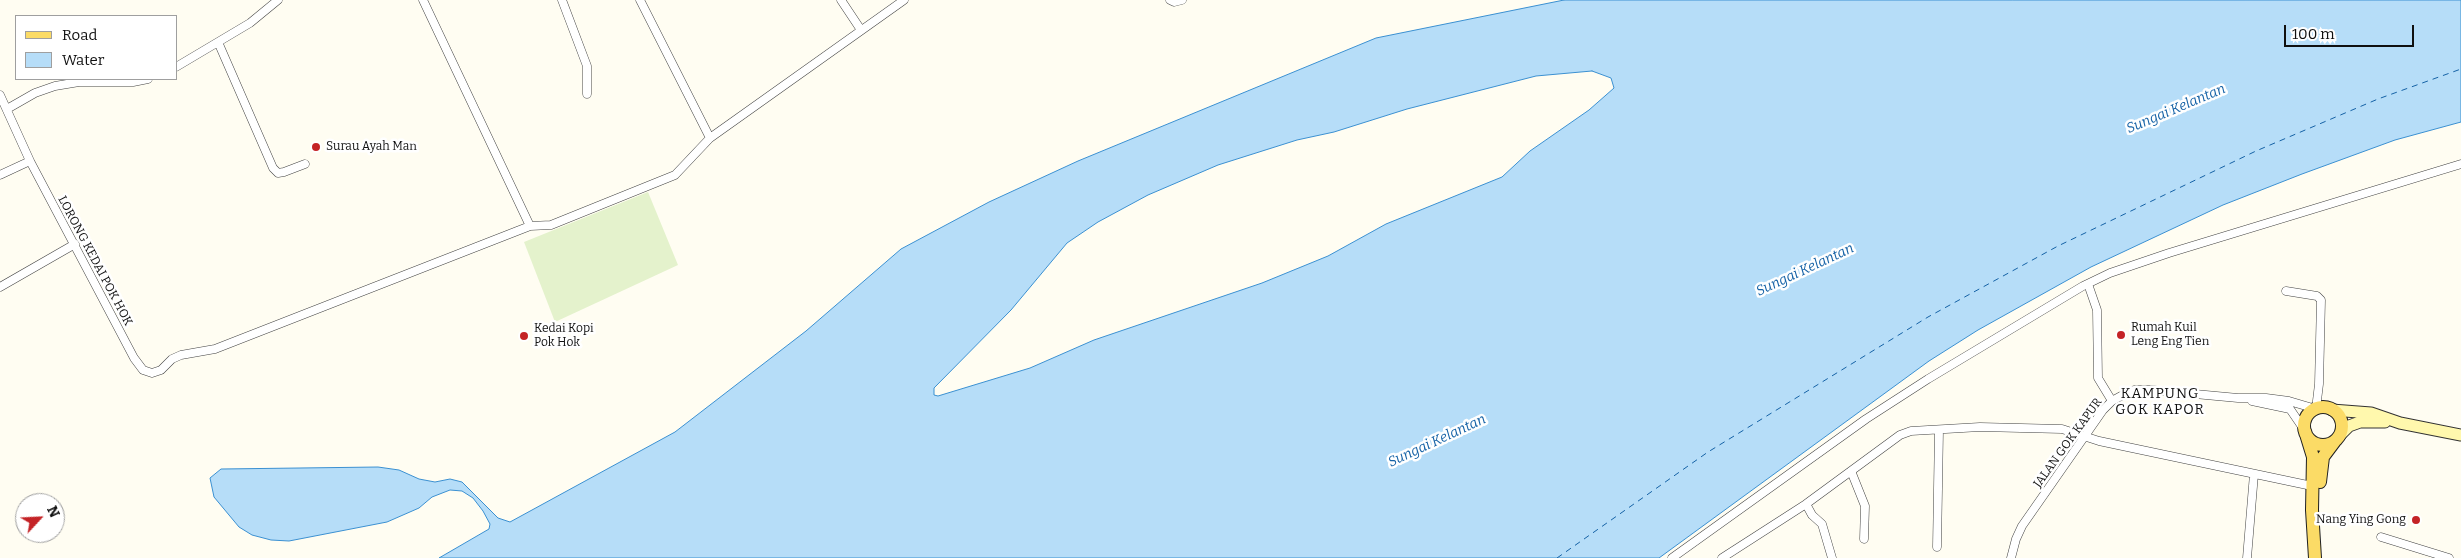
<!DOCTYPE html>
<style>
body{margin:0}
#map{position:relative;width:2461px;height:558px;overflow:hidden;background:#fffdf2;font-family:Bitter,serif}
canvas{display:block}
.legend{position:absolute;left:15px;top:15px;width:162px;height:65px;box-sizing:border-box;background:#fff;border:1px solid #9f9f9f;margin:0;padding:6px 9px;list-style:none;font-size:15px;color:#101010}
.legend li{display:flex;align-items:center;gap:10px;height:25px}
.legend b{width:25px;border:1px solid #9f9f9f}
.north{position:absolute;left:15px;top:493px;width:50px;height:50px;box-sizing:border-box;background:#fff;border:1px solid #9f9f9f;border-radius:50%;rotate:65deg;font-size:14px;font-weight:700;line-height:20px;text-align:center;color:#101010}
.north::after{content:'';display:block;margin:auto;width:18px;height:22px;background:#c42326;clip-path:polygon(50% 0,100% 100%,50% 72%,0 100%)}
.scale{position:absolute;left:2284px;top:25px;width:130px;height:22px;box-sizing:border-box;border:2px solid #101010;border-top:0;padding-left:6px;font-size:15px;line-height:18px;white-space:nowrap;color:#101010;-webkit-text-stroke:4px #fff;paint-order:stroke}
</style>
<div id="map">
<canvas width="2461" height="558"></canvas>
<ul class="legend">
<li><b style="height:6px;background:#fbdb66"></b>Road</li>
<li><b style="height:14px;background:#b6ddf8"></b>Water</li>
</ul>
<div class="north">N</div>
<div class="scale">100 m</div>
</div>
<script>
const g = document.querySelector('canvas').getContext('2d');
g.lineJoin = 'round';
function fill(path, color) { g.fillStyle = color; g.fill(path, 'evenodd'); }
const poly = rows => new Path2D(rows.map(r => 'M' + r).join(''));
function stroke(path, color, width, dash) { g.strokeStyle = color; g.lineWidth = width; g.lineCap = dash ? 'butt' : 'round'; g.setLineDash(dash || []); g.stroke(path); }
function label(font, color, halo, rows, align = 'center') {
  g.font = font + ' Bitter,serif'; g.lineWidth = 5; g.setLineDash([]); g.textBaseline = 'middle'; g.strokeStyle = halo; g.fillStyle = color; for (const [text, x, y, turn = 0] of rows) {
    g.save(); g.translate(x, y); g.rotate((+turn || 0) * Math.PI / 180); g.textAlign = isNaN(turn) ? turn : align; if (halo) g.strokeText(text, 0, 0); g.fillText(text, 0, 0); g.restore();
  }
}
fill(poly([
 [648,192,678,265,555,322,524,242]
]), '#e4f2cc');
const water = poly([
 [1564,0,2461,0,2461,122,2395,140,2302,174,2223,205,2091,267,1978,330,1929,361,1659,558,439,558,489,529,490,524,483,511,473,498,462,491,450,490,432,497,419,508,387,522,289,541,271,540,252,535,239,527,214,497,210,478,221,469,378,467,399,470,419,479,435,482,450,479,462,482,498,518,510,522,675,432,806,331,901,249,989,202,1078,161,1376,38,1564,0],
 [1592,71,1611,78,1614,88,1589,110,1530,151,1502,177,1386,224,1328,256,1262,283,1094,340,1030,368,938,396,934,395,934,388,1011,310,1067,243,1098,222,1148,195,1218,165,1297,140,1334,132,1407,109,1536,76,1592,71]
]);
fill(water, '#b6ddf8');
stroke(water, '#3b90d1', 1);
stroke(poly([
 [1557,558,1708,452,1928,317,2058,246,2256,151,2378,99,2461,69]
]), '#1562a6', 1, [6, 5]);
const street = poly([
 [423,0,530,226],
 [562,0,587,66,587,94],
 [640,0,710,138],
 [841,0,861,30],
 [1170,0,1174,2,1182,0],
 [218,42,273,168,278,173,284,172,305,164],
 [176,67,250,23,278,0],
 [0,95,30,161,0,175],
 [7,109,35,93,55,86,79,82,133,82,148,79],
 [30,161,134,358,143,370,152,373,161,370,172,359,181,355,215,349,530,226,551,225,675,175,710,138,904,0],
 [2088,284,2097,310,2098,378,2112,401],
 [0,287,75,244],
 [2252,401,2290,409,2305,431],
 [1851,471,1865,506,1864,539],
 [1806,504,1812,515,1822,524,1832,558],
 [2381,537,2449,558],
 [1937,547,1939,430],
 [1672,558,1866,419,1928,379,2083,286,2110,273,2169,253,2461,164],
 [1722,558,1806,504,1900,435,1911,431,1980,427,2062,429,2099,441,2312,486],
 [2011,558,2016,539,2022,526,2103,410,2112,401,2121,396,2134,390,2152,390,2238,398,2266,398,2289,401,2316,409,2319,384,2321,300,2317,296,2286,291],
 [2247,558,2254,474]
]);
const secondary = poly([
 [2332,410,2371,413,2400,423,2461,435],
 [2340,435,2349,426,2360,422,2385,422]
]);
const primary = poly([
 '2304 426a19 19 0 1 1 38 0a19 19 0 1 1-38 0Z',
 [2305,431,2313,457,2312,510,2315,558],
 [2320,482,2323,457,2335,441]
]);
stroke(street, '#434343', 9);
stroke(secondary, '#323232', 13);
stroke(primary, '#212121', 14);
stroke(street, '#fff', 8);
stroke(secondary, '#fff8ad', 11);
stroke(primary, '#fbdb66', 12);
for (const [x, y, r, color] of [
 [316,147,5,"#c42326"],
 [2121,335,5,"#c42326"],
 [524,336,5,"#c42326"],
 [2416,520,5,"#c42326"]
]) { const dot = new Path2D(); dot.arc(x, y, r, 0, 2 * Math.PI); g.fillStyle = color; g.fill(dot); stroke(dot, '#fff', 2); }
label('12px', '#101010', '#fff', [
 ["Surau Ayah Man",326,147],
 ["Rumah Kuil",2131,328],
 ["Leng Eng Tien",2131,342],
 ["Kedai Kopi",534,329],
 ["Pok Hok",534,343],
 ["Nang Ying Gong",2406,520,"right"]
], 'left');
label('12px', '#101010', '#fff', [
 ["LORONG KEDAI POK HOK",95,261,62],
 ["JALAN GOK KAPUR",2068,443,-54]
]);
label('italic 14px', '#1562a6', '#fff', [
 ["Sungai Kelantan",2176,109,-23],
 ["Sungai Kelantan",1805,270,-25],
 ["Sungai Kelantan",1437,441,-25]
]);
g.letterSpacing = '1px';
label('14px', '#101010', '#fff', [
 ["KAMPUNG",2160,394],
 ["GOK KAPOR",2160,410]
]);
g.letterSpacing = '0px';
</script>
